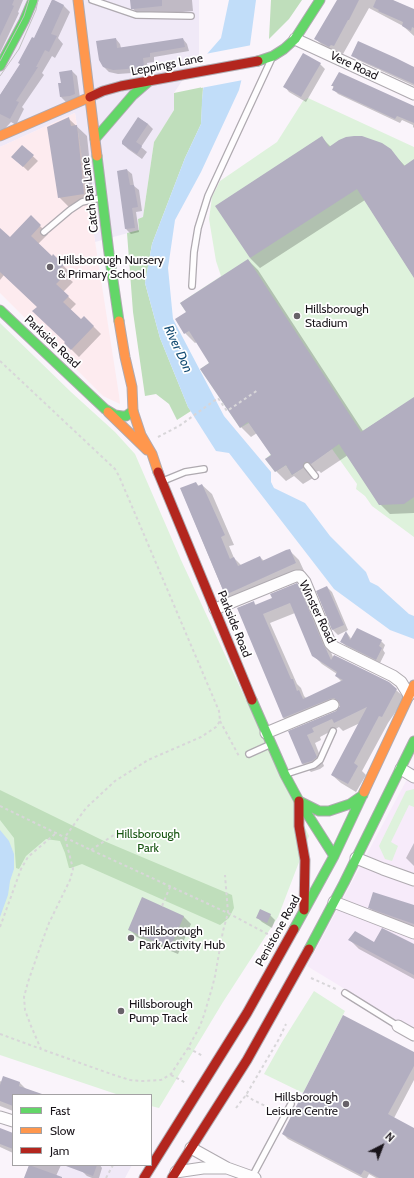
<!DOCTYPE html>
<style>
body{margin:0}
#map{position:relative;width:414px;height:1178px;overflow:hidden;background:#faf4fb;font-family:Cabin,sans-serif}
canvas{display:block}
.legend{position:absolute;left:12px;top:1094px;width:140px;height:72px;box-sizing:border-box;background:#fff;border:1px solid #a3a1a3;margin:0;padding:5px 7px;list-style:none;font-size:12px;color:#19141a}
.legend li{display:flex;align-items:center;gap:8px;height:20px}
.legend b{width:20px;border:1px solid #a3a1a3}
.north{position:absolute;left:362px;top:1126px;width:40px;height:40px;-webkit-text-stroke:3px #fff;paint-order:stroke;rotate:42deg;font-size:11px;font-weight:700;line-height:16px;text-align:center;color:#19141a}
.north::after{content:'';display:block;margin:auto;width:14px;height:18px;background:#19141a;clip-path:polygon(50% 0,100% 100%,50% 72%,0 100%)}
</style>
<div id="map">
<canvas width="414" height="1178"></canvas>
<ul class="legend">
<li><b style="height:5px;background:#63d668"></b>Fast</li>
<li><b style="height:5px;background:#ff974d"></b>Slow</li>
<li><b style="height:5px;background:#b3261e"></b>Jam</li>
</ul>
<div class="north">N</div>
</div>
<script>
const g = document.querySelector('canvas').getContext('2d');
g.lineJoin = 'round';
function fill(path, color) { g.fillStyle = color; g.fill(path, 'evenodd'); }
const poly = rows => new Path2D(rows.map(r => 'M' + r).join(''));
function stroke(path, color, width, dash) { g.strokeStyle = color; g.lineWidth = width; g.lineCap = dash ? 'butt' : 'round'; g.setLineDash(dash || []); g.stroke(path); }
function label(font, color, halo, rows, align = 'center') {
  g.font = font + ' Cabin,sans-serif'; g.lineWidth = 3.5; g.setLineDash([]); g.textBaseline = 'middle'; g.strokeStyle = halo; g.fillStyle = color; for (const [text, x, y, turn = 0] of rows) {
    g.save(); g.translate(x, y); g.rotate((+turn || 0) * Math.PI / 180); g.textAlign = isNaN(turn) ? turn : align; if (halo) g.strokeText(text, 0, 0); g.fillText(text, 0, 0); g.restore();
  }
}
fill(poly([
 [0,0,199,0,199,55,174,93,174,110,154,142,143,217,138,219,139,230,95,242,75,113,0,147],
 [29,1165,132,1165,125,1178,24,1178]
]), '#f0e9f7');
fill(poly([
 [414,766,414,1031,307,966]
]), '#f7ebfa');
fill(poly([
 [75,113,119,395,120,404,103,396,0,293,0,147]
]), '#fdebef');
fill(poly([
 [308,98,414,147,414,537,372,506,365,496,356,489,357,484,332,449,292,475,286,465,275,472,265,459,271,454,249,423,240,428,200,369,209,363,186,312,180,303,221,276,216,261,209,219,212,197,220,181,277,142,303,101],
 [0,323,71,392,115,432,135,454,181,560,309,836,278,917,223,1002,159,1108,151,1106,151,1095,119,1095,0,1055],
 [414,789,414,807,409,805,391,842,398,846,392,861,385,859,379,846,406,791],
 [314,991,345,1011,303,1093,264,1074,282,1042]
]), '#def2dc');
fill(poly([
 [271,0,302,0,289,19,269,39],
 [203,87,201,124,185,158,152,244,145,283,160,338,188,407,191,411,177,420,169,404,156,394,145,396,133,312,127,233,139,230,138,219,143,217,154,142,174,110,174,93],
 [0,790,104,841,232,895,234,908,229,918,220,925,82,864,71,868,69,868,65,853,60,841,46,839,26,856,19,869,16,868,14,838,0,820]
]), '#bfdebb');
fill(poly([
 [229,0,256,0,250,45,239,90,201,172,175,220,168,268,173,319,224,416,271,472,271,482,274,488,305,503,330,536,366,572,370,582,378,586,409,614,414,616,414,639,390,630,334,589,229,453,216,451,188,407,160,338,145,283,152,244,185,158,201,124,202,100,207,54,221,38],
 [0,830,9,841,14,854,14,869,10,881,8,895,0,917]
]), '#c1ddf9');
fill(poly([
 [252,45,243,80,201,88,205,54]
]), '#faf4fb');
fill(poly([
 [0,0,23,0,18,12,19,13,0,53],
 [52,0,64,6,70,12,58,38,63,44,55,58,52,56,42,73,44,75,22,107,24,109,16,125,11,122,0,134,0,95,21,64,34,40],
 [131,0,192,0,193,11,141,16,132,8],
 [338,0,392,0,414,10,414,36,403,26,369,8,343,54,340,53,338,55,324,47,316,39],
 [116,39,120,44,121,48,183,39,187,44,189,51,154,57,154,62,147,63,148,70,132,73,118,74,109,72,104,67],
 [353,55,414,67,414,86,358,60],
 [320,64,325,69,306,102,289,92,285,87],
 [72,71,77,76,80,98,66,102,61,97,62,83],
 [332,85,414,107,414,128,413,127,413,125,402,120,400,123,338,94,334,90,334,88],
 [138,118,148,124,153,129,141,147,147,152,142,159,128,149,123,144],
 [69,119,87,136,94,204,69,207,59,197],
 [322,138,331,147,390,150,405,166,414,277,365,200,260,268,250,258],
 [22,146,38,161,28,171,13,157],
 [127,170,132,174,134,186,139,190,142,211,136,212,139,232,131,234,126,229,118,171],
 [31,217,48,234,38,244,52,257,53,256,71,273,67,277,73,282,63,292,76,304,70,310,81,320,93,326,101,334,79,357,65,343,66,342,38,307,4,275,0,280,0,229,10,239],
 [248,260,258,270,363,431,414,398,414,513,390,514,380,504,348,455,321,473,319,471,315,472,312,475,313,478,303,484,294,476,286,481,276,471,272,455,257,433,251,437,241,427,210,363,197,342,195,343,185,333,188,313],
 [196,483,199,486,202,485,212,494,234,545,229,546,234,558,242,566,260,557,264,561,289,550,299,560,305,573,235,604,225,595,181,489],
 [297,584,307,595,333,657,396,690,405,698,388,723,362,771,366,775,356,792,341,783,332,775,360,723,343,731,339,727,320,737,321,740,315,743,324,766,320,769,311,772,303,764,289,732,336,712,342,705,292,726,284,718,238,608,253,602,257,606,273,599],
 [295,613,313,655,322,664,337,674,336,676,342,682,306,698,304,696,301,688,297,684,270,623],
 [327,587,332,592,348,630,338,635,333,630,318,591],
 [347,633,352,640,381,641,385,645,383,650,385,653,380,663,346,646,342,642],
 [414,843,414,866,406,858],
 [414,906,414,930,379,917,369,907],
 [270,915,275,920,272,928,262,922,257,917],
 [183,916,191,924,178,954,137,937,129,929],
 [350,940,375,943,414,945,414,979,359,949],
 [414,1053,414,1080,394,1118,414,1129,414,1178,376,1178,369,1174,367,1178,363,1178,288,1139,283,1134],
 [4,1077,20,1083,26,1089,43,1095,13,1095,13,1111,0,1106,0,1081,2,1082],
 [0,1129,13,1134,13,1153,0,1147],
 [30,1165,61,1165,56,1176,59,1178,25,1178],
 [84,1165,100,1165,102,1168,99,1178,92,1178,87,1176,82,1171]
]), '#0003');
fill(poly([
 [0,0,14,0,12,5,14,6,0,36],
 [52,0,54,0,64,5,51,34,57,36,49,52,45,50,36,67,38,67,16,101,19,102,10,119,0,114,0,95,20,64,18,63,32,37,34,38],
 [130,0,162,0,162,6,133,9,131,9],
 [337,0,359,0,349,20,348,20,334,46,331,45,329,47,314,39],
 [376,0,393,0,414,9,414,28,412,27,411,31,402,26,403,22,378,11,379,10,373,7],
 [116,38,117,48,183,38,185,47,150,53,150,57,143,58,144,66,127,69,113,70,103,67,99,60,96,41],
 [358,41,396,58,414,67,414,84,351,56],
 [303,53,321,63,301,97,283,87],
 [72,70,75,94,70,96,60,97,58,83,61,83,59,72],
 [339,72,414,106,414,123,397,116,395,119,332,90,334,86,331,86],
 [69,117,71,126,77,125,84,194,58,198,47,127],
 [138,117,148,124,136,142,142,146,137,154,122,144,122,141],
 [322,136,329,147,339,140,346,137,354,136,362,136,382,143,391,149,404,166,414,159,414,278,357,189,250,258,215,206],
 [22,145,34,155,23,167,11,157],
 [127,169,130,185,134,185,138,207,132,208,135,228,125,229,117,171],
 [31,215,41,225,31,236,52,256,53,254,64,265,60,268,66,274,56,284,69,296,63,302,81,319,84,316,94,326,71,350,64,343,65,342,32,311,37,307,0,272,0,228,10,237],
 [248,259,361,432,414,397,414,497,404,504,379,505,339,444,311,464,308,462,305,462,303,465,303,468,292,475,286,465,275,472,265,459,271,455,248,422,240,428,200,369,209,363,189,331,184,334,175,319,186,312,180,303],
 [196,482,198,486,202,484,225,535,221,537,230,559,234,557,238,566,260,556,262,561,286,550,290,549,296,563,225,595,180,488],
 [297,583,299,586,324,646,326,649,331,660,334,655,389,682,397,689,382,717,379,716,354,763,358,766,348,784,331,775,367,707,334,723,332,719,312,728,314,732,307,735,317,757,312,761,302,764,288,731,336,711,340,706,339,702,334,698,330,699,283,718,237,608,254,601,255,605,272,598,270,594],
 [290,603,312,656,337,672,335,676,343,680,303,699,299,690,297,691,293,679,291,679,263,614],
 [327,586,344,625,332,630,316,591],
 [357,628,382,640,379,646,382,648,376,660,340,642,346,631,350,640],
 [373,892,414,905,414,924,368,908],
 [142,897,184,916,170,948,128,930],
 [260,909,271,914,267,923,256,918],
 [382,928,414,944,414,975,348,940,355,931,374,942],
 [343,1015,414,1052,414,1066,388,1114,414,1128,414,1178,379,1178,364,1170,361,1175,282,1134],
 [3,1076,20,1082,19,1086,42,1094,42,1095,13,1095,13,1106,0,1101,0,1085],
 [0,1128,13,1133,13,1149,0,1144],
 [29,1165,62,1177,62,1178,24,1178],
 [67,1165,97,1165,93,1176,66,1166]
]), '#b2aec0');
const lane = poly([
 [92,0,136,15,191,16],
 [44,232,70,210,82,202,100,198],
 [192,286,194,252,198,228,208,196,271,60],
 [307,466,315,476],
 [163,481,185,472,204,469],
 [249,754,269,745],
 [286,774,314,765,320,760,333,731],
 [345,993,398,1026],
 [252,1177,291,1104]
]);
const street = poly([
 [295,39,414,94],
 [215,609,296,576,300,576,305,582,330,643,334,647,393,676,401,682,409,695],
 [266,733,333,705],
 [401,769,414,777],
 [356,858,383,869,414,880],
 [334,902,414,933],
 [398,1026,414,1035],
 [0,1117,13,1121],
 [191,1148,227,1168,255,1178],
 [176,1172,203,1168,227,1168]
]);
const fast = poly([
 [258,61,273,56,284,49,295,39,320,0],
 [0,66,24,21,33,0],
 [95,139,133,95,148,82],
 [97,156,109,253,119,321],
 [0,310,105,409,115,415,122,416,126,416,133,411],
 [252,700,285,775,299,801,334,856],
 [299,801,319,811,329,811,350,804,363,795],
 [294,929,334,856,364,792],
 [309,949,344,883,414,741]
]);
const slow = poly([
 [78,0,97,156],
 [0,136,90,97],
 [119,321,125,357,132,387,133,411,141,435,152,454,158,472],
 [108,412,147,450],
 [364,792,414,685]
]);
const jam = poly([
 [90,97,103,91,121,86,258,61],
 [158,472,252,700],
 [299,801,299,826,305,860,304,910],
 [144,1178,247,1013,294,929],
 [172,1178,247,1060,309,949]
]);
stroke(lane, '#afaab0', 8);
stroke(street, '#afaab0', 13);
stroke(fast, '#afaab0', 11);
stroke(slow, '#afaab0', 11);
stroke(jam, '#afaab0', 11);
stroke(poly([
 [0,361,115,469,119,476,219,711,220,721,216,727,201,737,148,760,115,781,86,808,65,837,73,869,70,880,49,923,43,939,28,982,24,997,25,1010,31,1026,41,1049,111,1074,130,1080,142,1081,161,1080,171,1074,188,1048,200,1026,204,1015,212,988,215,976,223,931,228,913,225,875],
 [158,437,179,426,218,398,227,411,258,390],
 [220,721,240,758],
 [0,806,91,850,228,913,273,937],
 [91,850,126,827],
 [162,906,170,887],
 [0,927,21,869,28,857,56,833],
 [311,978,338,990],
 [0,1034,41,1049],
 [188,1048,203,1056],
 [171,1075,186,1083],
 [246,1095,253,1100,278,1112],
 [236,1108,246,1095,279,1039,286,1024],
 [106,1178,113,1165]
]), '#d8d6d9', 2, [3, 3]);
stroke(lane, '#fefdfe', 5.5);
stroke(street, '#fefdfe', 11);
stroke(fast, '#63d668', 9);
stroke(slow, '#ff974d', 9);
stroke(jam, '#b3261e', 9);
stroke(poly([
 [0,61,24,16,29,0],
 [0,76,19,49,36,10,38,0]
]), '#c2c1c2', 1);
for (const [x, y, r, color] of [
 [50,267,4,"#686269"],
 [297,316,4,"#686269"],
 [131,938,4,"#686269"],
 [121,1011,4,"#686269"],
 [346,1104,4,"#686269"]
]) { const dot = new Path2D(); dot.arc(x, y, r, 0, 2 * Math.PI); g.fillStyle = color; g.fill(dot); stroke(dot, '#fff', 1.5); }
label('12px', '#19141a', '#fff', [
 ["Leppings Lane",167,65,-11],
 ["Vere Road",354,66,25],
 ["Catch Bar Lane",90,195,-97],
 ["Parkside Road",52,342,43],
 ["Winster Road",317,612,64],
 ["Parkside Road",234,624,68],
 ["Penistone Road",278,931,-61]
]);
label('12px', '#19141a', '#fff', [
 ["Hillsborough Nursery",58,260],
 ["& Primary School",58,274],
 ["Hillsborough",305,309],
 ["Stadium",305,323],
 ["Hillsborough",139,931],
 ["Park Activity Hub",139,945],
 ["Hillsborough",129,1004],
 ["Pump Track",129,1018],
 ["Hillsborough",338,1097,"right"],
 ["Leisure Centre",338,1111,"right"]
], 'left');
label('12px', '#15530f', '#fff', [
 ["Hillsborough",148,834],
 ["Park",148,848]
]);
label('italic 13px', '#124b72', '#fff', [
 ["River Don",178,349,65]
]);
</script>
